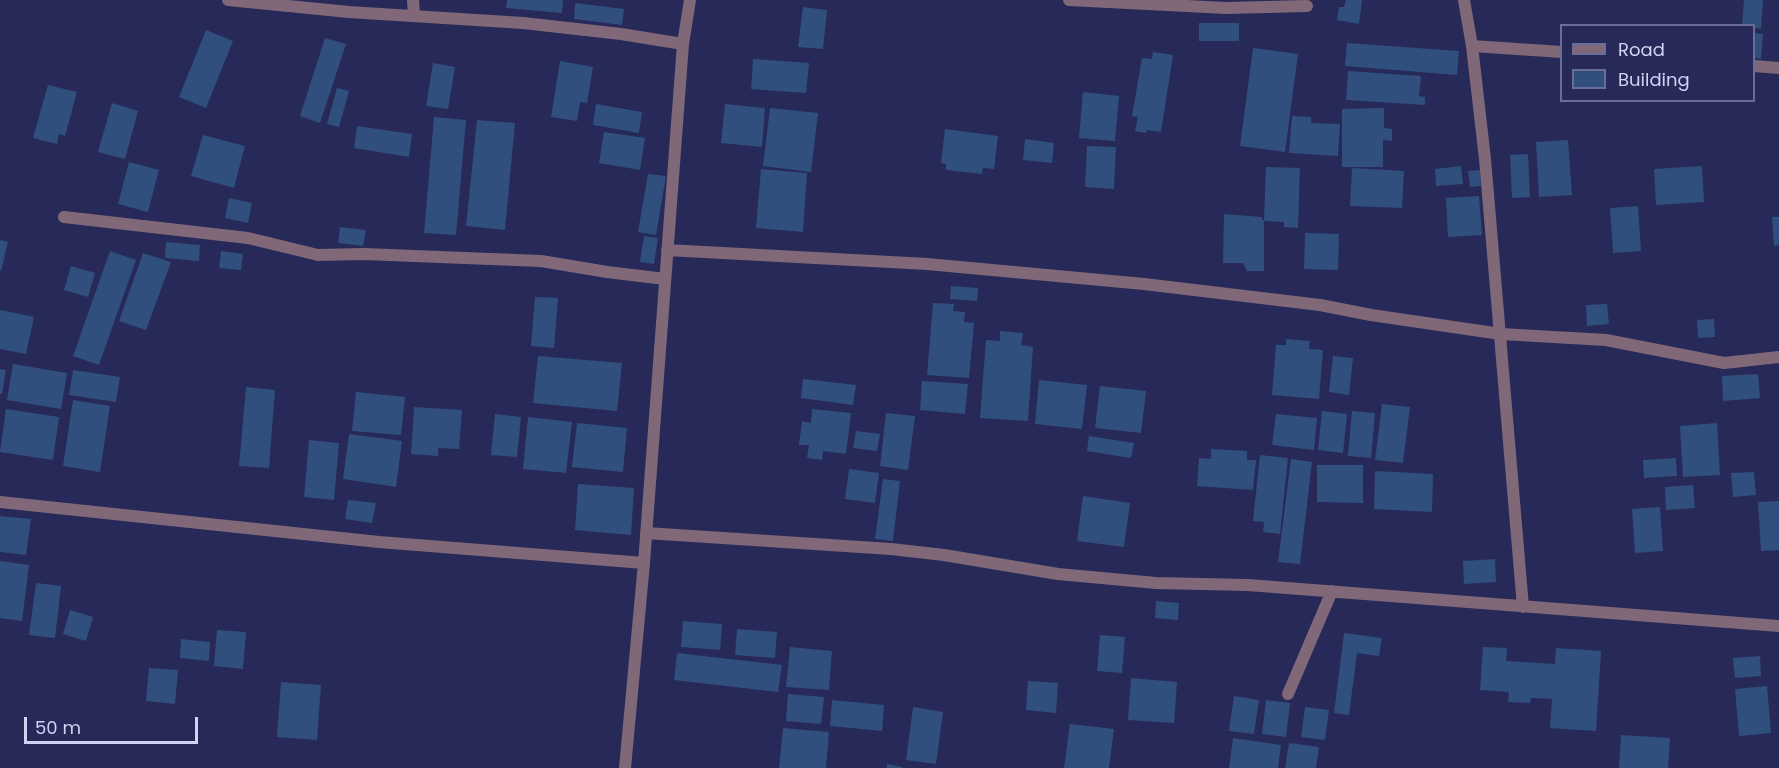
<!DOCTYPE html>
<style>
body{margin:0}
#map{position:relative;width:1779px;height:768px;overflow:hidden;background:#272959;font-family:Poppins,sans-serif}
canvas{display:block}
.legend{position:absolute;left:1560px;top:24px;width:195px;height:78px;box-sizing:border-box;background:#272959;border:2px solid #6a6d97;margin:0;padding:8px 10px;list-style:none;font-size:18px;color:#cfd4f3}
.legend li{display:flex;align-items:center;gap:12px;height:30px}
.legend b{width:30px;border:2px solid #6a6d97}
.scale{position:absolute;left:24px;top:717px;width:174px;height:27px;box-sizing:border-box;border:3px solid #cfd4f3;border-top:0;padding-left:8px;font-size:18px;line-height:21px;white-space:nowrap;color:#cfd4f3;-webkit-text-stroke:4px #272959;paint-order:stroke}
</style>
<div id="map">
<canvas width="1779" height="768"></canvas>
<ul class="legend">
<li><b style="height:8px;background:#806878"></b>Road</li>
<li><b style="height:16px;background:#314f7d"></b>Building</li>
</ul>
<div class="scale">50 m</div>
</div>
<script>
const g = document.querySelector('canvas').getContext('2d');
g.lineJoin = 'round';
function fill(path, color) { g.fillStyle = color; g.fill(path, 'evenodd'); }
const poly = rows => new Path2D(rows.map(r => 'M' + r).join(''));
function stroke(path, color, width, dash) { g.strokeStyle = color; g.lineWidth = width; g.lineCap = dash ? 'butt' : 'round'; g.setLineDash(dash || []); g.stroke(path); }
fill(poly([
 [507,0,563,0,562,13,506,8],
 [1346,0,1362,0,1359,24,1337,20,1339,7,1344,7],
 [1744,0,1763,0,1761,29,1754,28,1754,26,1742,26],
 [575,3,624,9,622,25,574,19],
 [803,7,827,10,823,49,798,47],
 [1199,23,1239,23,1239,41,1199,41],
 [206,30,233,41,206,108,179,97],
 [1754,33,1763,34,1761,59,1754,58],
 [325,38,346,44,320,123,300,116],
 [1347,43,1459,51,1457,75,1345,66],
 [1253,48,1298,54,1285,152,1240,146],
 [1153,52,1173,55,1161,132,1147,130,1146,133,1135,131,1138,117,1132,116,1142,58,1152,59],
 [753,59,809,63,806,93,751,89],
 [560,61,593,67,587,103,580,102,577,121,551,117],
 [433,63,455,67,448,109,426,106],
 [1348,71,1421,76,1419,96,1425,97,1425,105,1346,100],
 [48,85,77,92,65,136,59,134,57,144,33,138],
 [337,88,349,91,339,127,327,124],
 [1083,92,1119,96,1115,141,1079,138],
 [112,103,138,111,125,159,98,152],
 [596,104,642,112,639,133,593,125],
 [725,104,765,108,762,147,721,143],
 [770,108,818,113,811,172,763,166],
 [1384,108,1384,128,1392,129,1392,141,1383,140,1383,167,1342,167,1342,109],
 [1292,116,1311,117,1311,123,1340,124,1338,156,1289,153],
 [434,117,466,120,456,235,424,233],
 [477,120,515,123,505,230,466,226],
 [357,126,412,134,409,157,354,148],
 [945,129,998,136,994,169,983,168,982,174,946,170,946,164,941,163],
 [604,132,645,138,640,170,599,163],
 [203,135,245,146,234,188,191,176],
 [1025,139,1054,143,1052,163,1023,160],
 [1568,140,1572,195,1539,197,1536,142],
 [1087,146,1116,147,1114,189,1085,187],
 [1528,154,1530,197,1512,198,1510,155],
 [129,162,159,170,148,212,118,204],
 [1461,166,1463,184,1436,186,1435,169],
 [1702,166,1704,202,1656,205,1654,169],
 [1266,167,1300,168,1298,228,1284,227,1284,222,1264,221],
 [1352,168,1404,171,1402,208,1350,206],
 [761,169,807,173,803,232,756,228],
 [1480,170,1481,186,1470,187,1468,171],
 [648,174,666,176,656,235,638,232],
 [1479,196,1482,235,1448,237,1446,198],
 [229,198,252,203,248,223,225,218],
 [1638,206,1641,251,1613,253,1610,208],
 [1224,214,1261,217,1264,221,1264,271,1247,271,1243,263,1223,263],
 [1772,217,1779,217,1779,245,1774,246],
 [340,227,366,230,363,246,338,243],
 [1305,233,1339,234,1338,270,1304,269],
 [644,236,658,238,654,264,640,262],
 [0,240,8,242,1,271,0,271],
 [166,242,200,245,199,261,165,258],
 [110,251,136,260,99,365,73,356],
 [221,251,243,254,241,270,219,268],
 [143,253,171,262,146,330,119,321],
 [71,266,95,273,88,297,64,290],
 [951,286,978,288,977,301,950,299],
 [535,297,558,298,554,348,531,346],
 [933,303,954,304,953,311,965,312,964,322,974,323,969,378,927,375],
 [1607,304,1609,324,1587,326,1586,305],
 [0,310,34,317,26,354,0,349],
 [1714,319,1715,337,1698,338,1697,320],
 [1000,331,1023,333,1021,345,1033,347,1028,421,980,418,986,340,1000,341],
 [1286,339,1310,341,1309,349,1323,350,1319,399,1272,395,1276,345,1286,345],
 [538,356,622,363,617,411,533,403],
 [1333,356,1353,358,1349,395,1329,392],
 [13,364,67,373,61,409,7,400],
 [0,369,6,370,2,394,0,394],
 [73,370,120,377,116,402,69,395],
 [1758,374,1760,398,1723,401,1722,376],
 [803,379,856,385,853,405,801,398],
 [1039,380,1087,385,1082,429,1035,424],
 [922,381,968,384,965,414,920,410],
 [1100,386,1146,391,1141,433,1095,428],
 [246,387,275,390,269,468,239,466],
 [356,392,405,397,401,435,352,431],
 [73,400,110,406,100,472,63,466],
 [1382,404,1410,407,1403,463,1375,460],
 [414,407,462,410,459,449,438,448,438,456,411,454],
 [6,409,59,417,53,460,0,452],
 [812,409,851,413,846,454,823,451,822,460,807,458,809,445,799,445,802,421,811,423],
 [1322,411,1347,414,1343,453,1318,450],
 [1352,411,1375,413,1371,458,1348,456],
 [886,413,915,416,908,470,880,466],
 [495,414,521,417,517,457,491,455],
 [1276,414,1317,418,1314,450,1272,445],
 [528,417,572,422,566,473,523,469],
 [577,423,627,428,623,472,572,467],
 [1717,423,1720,475,1683,477,1680,426],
 [856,431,880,434,877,451,853,448],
 [349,434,402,441,396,487,343,479],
 [1089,436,1134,443,1131,458,1087,451],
 [309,440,339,443,334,500,304,497],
 [1211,449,1247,451,1247,460,1256,460,1253,490,1197,486,1199,458,1211,459],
 [1260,455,1288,458,1280,534,1263,532,1264,522,1253,521],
 [1676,458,1677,476,1644,478,1643,460],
 [1291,459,1312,462,1300,564,1278,562],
 [1317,465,1363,465,1363,503,1317,502],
 [849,469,879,473,875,503,845,499],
 [1375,471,1433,474,1432,512,1374,509],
 [1754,472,1756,495,1733,497,1731,473],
 [883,479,900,481,893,541,875,539],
 [578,484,634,488,631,535,575,530],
 [1693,485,1695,508,1666,510,1665,487],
 [1083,496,1130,503,1124,547,1077,541],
 [348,500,376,503,372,523,345,519],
 [1779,501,1779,550,1761,551,1758,502],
 [1660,507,1663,551,1635,553,1632,509],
 [0,516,31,519,26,555,0,552],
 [1495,559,1496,582,1464,584,1463,561],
 [0,561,29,565,22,621,0,618],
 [36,583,61,586,55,638,29,635],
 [1156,601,1179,603,1178,620,1155,618],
 [70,610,93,617,86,641,63,634],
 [683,621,722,624,720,650,681,647],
 [737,629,777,632,775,658,735,655],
 [217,630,246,632,243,669,214,666],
 [1344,633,1382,638,1379,656,1357,653,1349,715,1334,713],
 [1100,635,1125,637,1122,673,1097,671],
 [181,639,210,642,209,661,180,658],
 [790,647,832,651,829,690,786,687],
 [1483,647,1507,648,1506,661,1555,664,1556,648,1601,651,1596,731,1550,728,1552,699,1531,698,1530,703,1508,702,1509,692,1480,690],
 [677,653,782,665,778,692,674,680],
 [1760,656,1761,676,1735,678,1733,658],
 [149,668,178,670,175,704,146,701],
 [1131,678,1177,682,1174,723,1128,720],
 [1028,681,1058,683,1056,713,1026,710],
 [281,682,321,685,317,740,277,737],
 [1767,686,1771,733,1739,736,1735,689],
 [788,694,824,697,821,724,786,721],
 [1234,696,1259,700,1254,734,1229,731],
 [832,700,884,705,882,731,830,726],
 [1266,700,1290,703,1286,737,1262,734],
 [913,707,943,712,936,764,906,760],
 [1305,707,1329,710,1325,740,1301,737],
 [1070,724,1114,729,1109,768,1064,768],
 [783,728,829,732,826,768,779,768],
 [1621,735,1670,738,1668,768,1619,768],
 [1233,738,1281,745,1278,768,1229,768],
 [1289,743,1319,747,1316,768,1285,768],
 [887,764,902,767,902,768,887,768]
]), '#314f7d');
stroke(poly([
 [228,0,349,12,523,23,621,34,683,44],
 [413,0,414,15],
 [1069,0,1226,8,1307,6],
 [1464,0,1472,46,1485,159,1523,607],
 [1472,46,1562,52],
 [1754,66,1779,68],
 [64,217,248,238,318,255,364,254,541,261,607,272,665,279],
 [667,250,927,264,1144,284,1320,305,1371,315,1501,334,1606,340,1724,363,1779,357],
 [0,502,379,542,644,563],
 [646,533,891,549,944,555,1058,574,1156,583,1248,585,1779,626],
 [1288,694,1332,591],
 [625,768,644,563,683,44,690,0]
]), '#806878', 12);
</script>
